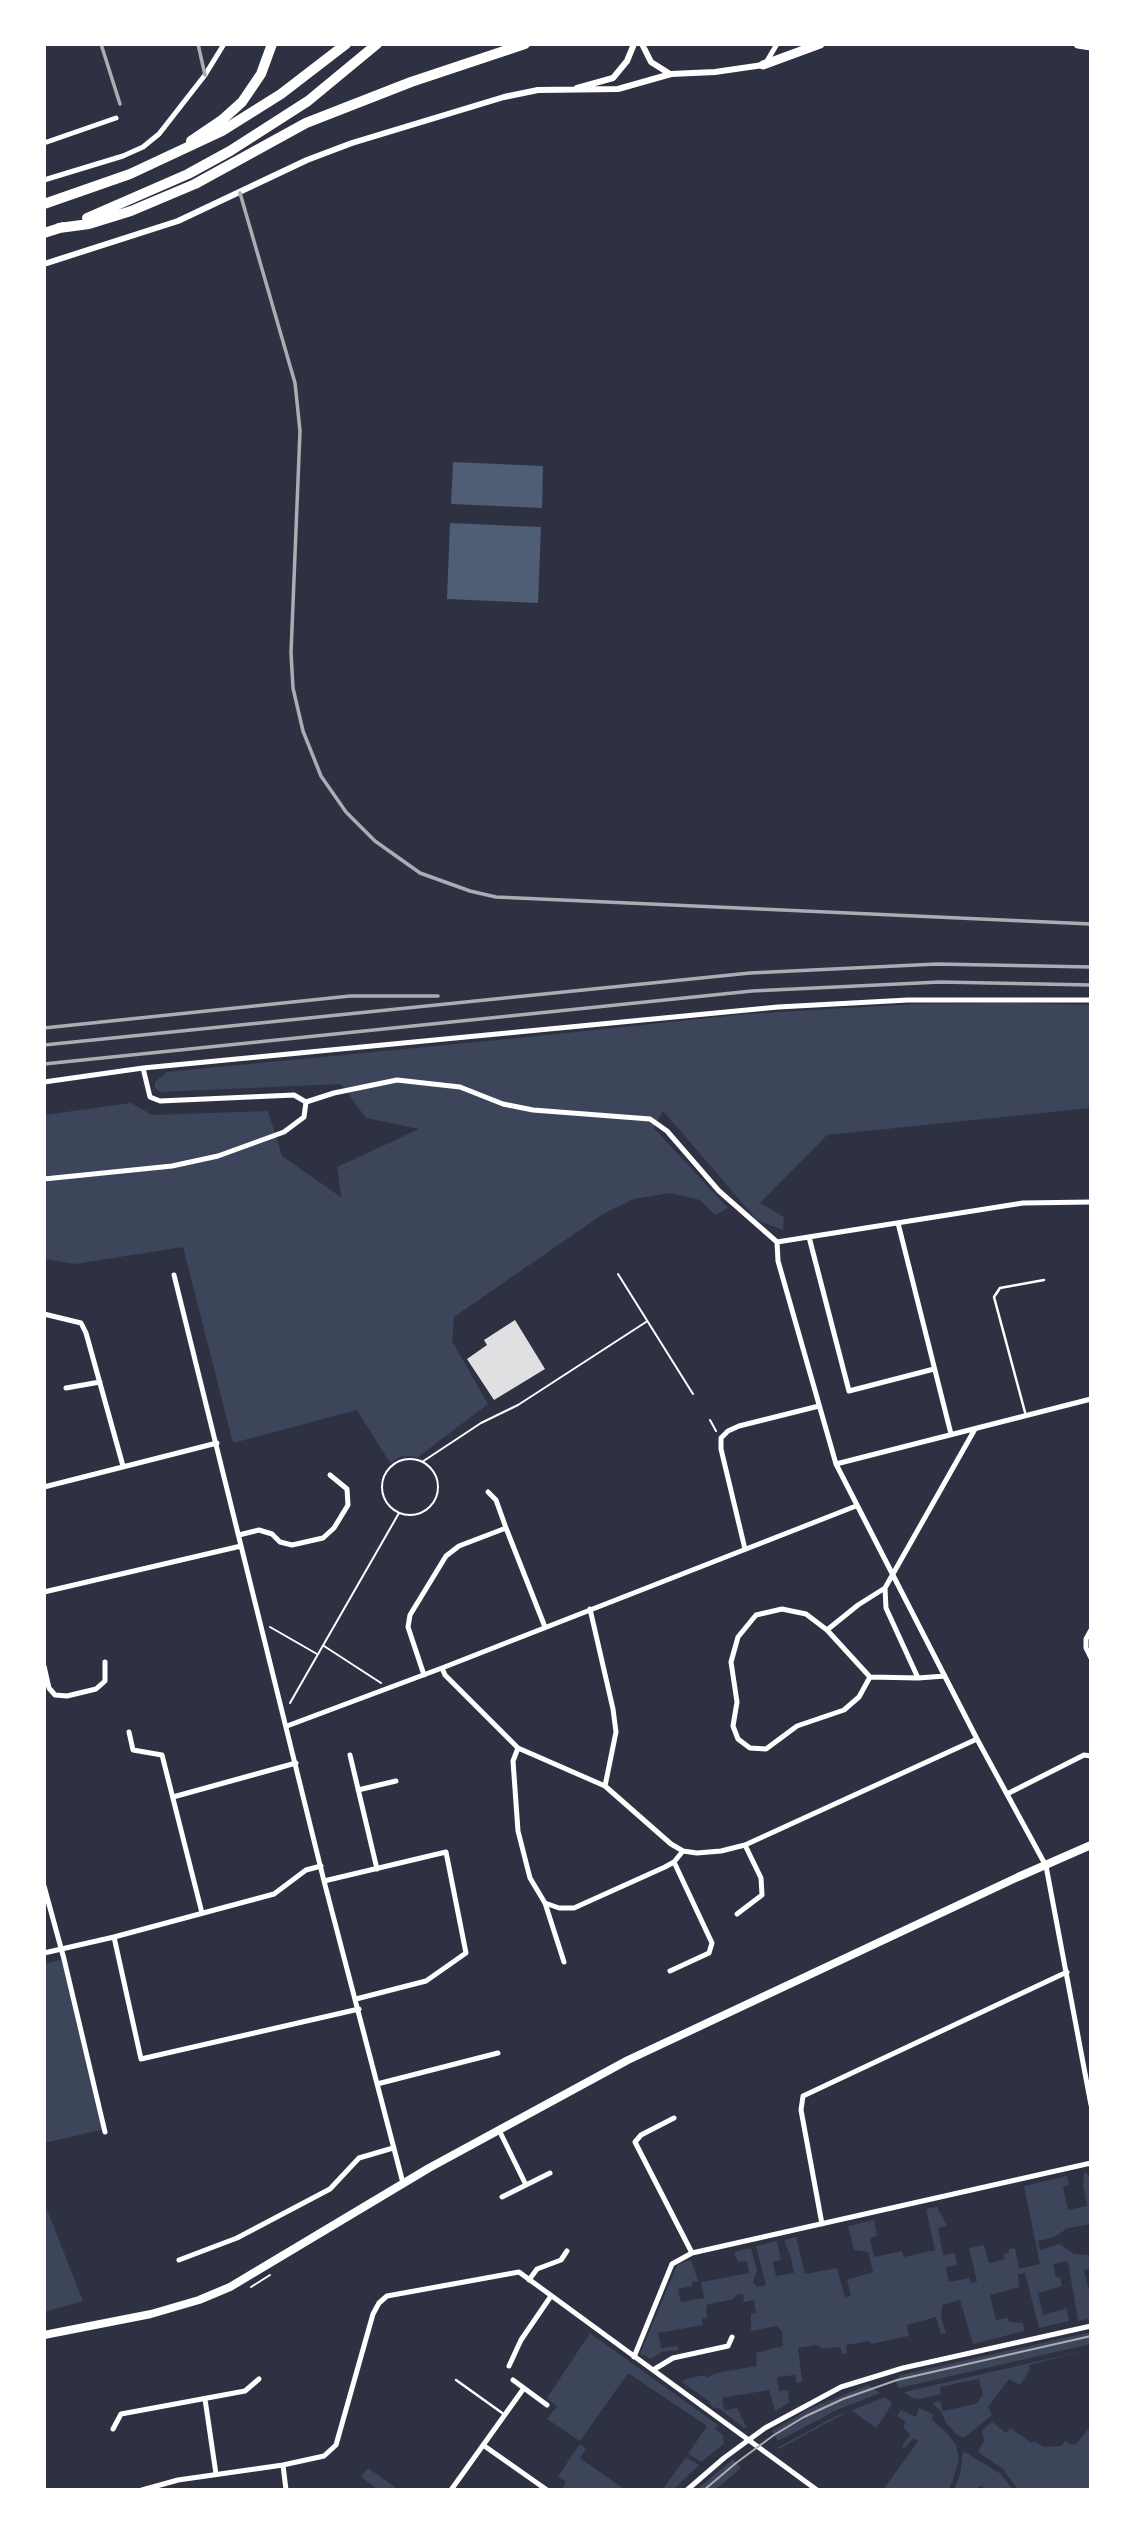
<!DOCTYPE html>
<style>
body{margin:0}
#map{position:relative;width:1135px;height:2534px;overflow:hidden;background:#2d3142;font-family:"Sofia Sans Condensed",sans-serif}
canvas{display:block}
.frame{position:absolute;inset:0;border:46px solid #fff;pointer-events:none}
</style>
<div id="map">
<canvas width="1135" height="2534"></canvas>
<div class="frame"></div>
</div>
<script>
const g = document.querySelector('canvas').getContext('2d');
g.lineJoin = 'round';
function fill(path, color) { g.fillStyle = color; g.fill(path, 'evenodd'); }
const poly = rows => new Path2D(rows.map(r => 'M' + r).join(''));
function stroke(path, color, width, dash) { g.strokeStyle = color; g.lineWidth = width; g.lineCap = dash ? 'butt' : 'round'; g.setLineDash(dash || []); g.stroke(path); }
fill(poly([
 [1017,1003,1091,1005,1091,1108,827,1135,760,1203,784,1217,783,1230,757,1220,663,1111,654,1128,728,1208,715,1215,700,1200,670,1193,634,1199,603,1214,454,1317,452,1341,488,1404,418,1457,402,1456,390,1463,357,1410,233,1443,183,1247,75,1264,44,1259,44,1115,131,1103,152,1115,268,1111,282,1156,341,1197,337,1167,419,1129,366,1118,341,1084,160,1092,155,1088,155,1082,167,1072,518,1038,746,1014,915,1004],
 [64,1959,104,2129,44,2143,44,1964],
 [1084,2172,1091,2176,1091,2224,1068,2228,1054,2237,1038,2241,1040,2250,1060,2244,1074,2254,1088,2255,1091,2268,1084,2270,1091,2299,1091,2318,1078,2321,1068,2261,1053,2264,1056,2277,1060,2277,1062,2286,1038,2293,1043,2315,1067,2308,1069,2321,1039,2328,1025,2273,1018,2274,1019,2287,990,2295,996,2320,1008,2318,1009,2322,1023,2323,1024,2331,973,2344,960,2300,942,2305,941,2318,946,2333,941,2334,936,2317,907,2325,909,2336,871,2344,870,2341,846,2345,847,2354,842,2354,840,2347,822,2349,817,2345,798,2348,802,2382,797,2383,795,2375,777,2377,779,2391,788,2390,789,2403,775,2411,769,2390,722,2398,724,2410,737,2408,747,2428,744,2428,720,2409,712,2407,709,2401,682,2382,685,2379,705,2375,706,2378,716,2373,757,2366,756,2353,783,2346,782,2332,777,2326,751,2331,751,2314,756,2313,754,2300,744,2302,743,2294,735,2295,735,2298,730,2300,708,2304,706,2308,707,2318,702,2319,703,2325,658,2333,661,2348,678,2346,678,2350,662,2352,651,2359,640,2354,677,2265,687,2261,691,2260,698,2281,692,2282,692,2286,678,2289,681,2302,704,2298,701,2282,749,2273,747,2261,738,2262,734,2252,751,2248,757,2270,753,2282,757,2287,766,2285,756,2246,777,2241,781,2260,773,2262,776,2276,794,2273,791,2258,784,2240,796,2237,805,2274,837,2268,845,2297,851,2296,847,2280,873,2272,868,2252,854,2250,848,2226,874,2220,877,2236,870,2238,874,2257,902,2251,904,2257,935,2250,926,2209,937,2207,947,2226,938,2228,943,2255,955,2253,957,2265,946,2267,949,2282,969,2278,971,2283,977,2282,969,2248,984,2245,989,2263,1005,2259,1004,2254,1009,2253,1009,2249,1015,2248,1019,2269,1040,2264,1024,2186,1067,2176,1069,2185,1063,2187,1068,2210,1087,2206,1083,2185],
 [44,2202,83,2301,44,2312],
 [1091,2332,1091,2344,899,2388,896,2382,900,2375],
 [590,2333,718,2425,715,2429,723,2435,724,2444,701,2462,688,2454,707,2426,628,2373,580,2441,547,2419,557,2406,547,2398],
 [1091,2349,1029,2365,1029,2371,1020,2385,1009,2379,988,2407,992,2415,964,2438,956,2434,946,2423,940,2410,932,2404,940,2401,943,2411,976,2404,983,2395,979,2379,940,2387,941,2394,919,2399,912,2398,904,2392],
 [868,2385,880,2393,837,2410,778,2441,772,2431,809,2409],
 [885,2397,891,2402,891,2406,876,2428,851,2410,779,2449,777,2448,834,2417],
 [919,2408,933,2414,932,2420,948,2434,956,2445,959,2459,953,2480,948,2490,883,2490,918,2441,914,2438,904,2448,902,2446,910,2435,903,2427,906,2422,897,2416,900,2411,898,2409,916,2417],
 [992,2422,1006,2433,1010,2428,1032,2443,1034,2441,1044,2447,1061,2446,1065,2441,1073,2445,1077,2443,1091,2425,1091,2490,1018,2490,1003,2469,978,2452,984,2441,982,2430],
 [580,2444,586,2449,580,2458,625,2490,567,2490,563,2487,566,2482,558,2476],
 [963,2451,1001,2474,1013,2490,986,2490,981,2485,975,2490,954,2490,960,2474],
 [686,2457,699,2465,673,2490,662,2490],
 [733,2459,741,2468,715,2490,696,2490],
 [368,2468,399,2490,379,2490,361,2477]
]), '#3c4559');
fill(poly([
 [453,462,543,466,542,508,451,504],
 [450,523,541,527,538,603,447,599]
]), '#4f5d75');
fill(poly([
 [515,1320,545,1369,494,1400,467,1359,487,1345,484,1340]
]), '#e0e0e3');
stroke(poly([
 [618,1274,693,1394],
 [710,1420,716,1431],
 '382 1487a28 28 0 1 1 56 0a28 28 0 1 1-56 0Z',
 [422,1462,481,1423,518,1405,646,1322],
 [270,1627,317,1654],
 [324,1646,381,1683],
 [290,1703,399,1513],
 [251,2287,270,2275]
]), '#fff', 2);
stroke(poly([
 [1026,1416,994,1297,1000,1288,1044,1280],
 [456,2380,505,2415]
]), '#fff', 2.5);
stroke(poly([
 [767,61,777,44],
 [44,143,116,118],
 [44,180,123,156,143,147,159,134,205,75,224,44],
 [143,1068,150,1097,160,1101,294,1095,306,1102],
 [44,1082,143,1068,778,1007,908,1000,1091,1000],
 [306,1102,334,1093,397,1080,460,1087,503,1104,533,1110,650,1119,667,1131,719,1191,777,1242],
 [44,1179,172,1166,218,1156,284,1132,304,1117,306,1102],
 [898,1223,951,1434],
 [809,1237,849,1391,934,1369],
 [777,1242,778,1261,836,1464,977,1739,1046,1866,1091,2105],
 [777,1242,1023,1203,1091,1202],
 [174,1275,324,1881,403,2183],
 [44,1314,81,1323,86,1333,123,1466],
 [66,1388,100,1382],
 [836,1464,1091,1399],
 [44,1487,217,1443],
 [488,1492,496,1500,506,1528],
 [239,1535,259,1530,272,1534,280,1542,292,1545,323,1538,334,1528,348,1505,347,1489,330,1475],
 [745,1549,721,1449,721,1438,728,1431,739,1426,819,1406],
 [44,1592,241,1546],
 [590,1609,613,1709,616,1732,605,1786],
 [827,1630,858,1605,885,1588],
 [1091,1630,1086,1639,1086,1648,1091,1658],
 [44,1666,49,1688,55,1695,67,1696,96,1689,105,1681,105,1662],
 [442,1668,445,1675,518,1748,605,1786,671,1844,683,1851,697,1853,721,1851,745,1845,977,1739],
 [424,1675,408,1627,410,1615,446,1556,459,1546,506,1528,545,1627],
 [945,1676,918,1678,886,1608,885,1588,975,1429],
 [870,1677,859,1697,844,1710,797,1726,766,1749,750,1748,738,1739,733,1726,737,1702,731,1662,738,1637,756,1615,782,1609,806,1614,827,1630,870,1677,918,1678],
 [287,1726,442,1668,856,1506],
 [129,1732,133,1750,162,1755,202,1913],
 [518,1748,513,1761,518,1831,530,1878,545,1903,559,1908,574,1908,665,1867,674,1862,683,1851],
 [350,1755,377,1869],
 [358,1790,396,1781],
 [1007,1794,1084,1755,1091,1756],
 [173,1797,296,1763],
 [324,1881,446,1852,466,1953,426,1981,356,1999],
 [44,1886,64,1959,105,2132],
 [545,1903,564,1962],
 [737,1914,762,1895,761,1878,745,1845],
 [114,1937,141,2059,359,2009],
 [44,1953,114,1937,274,1894,306,1870,321,1866],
 [670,1971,709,1953,712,1943,674,1862],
 [377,2084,498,2053],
 [674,2118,641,2135,635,2142,692,2253],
 [499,2130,526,2185],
 [502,2197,550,2173],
 [822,2224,801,2110,803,2096,1067,1972],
 [179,2260,237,2238,330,2189,359,2158,393,2148],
 [529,2280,537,2269,561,2260,567,2251],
 [634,2357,672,2264,692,2253,1091,2163],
 [509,2366,521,2340,551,2296],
 [653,2370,673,2358,728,2346,732,2337],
 [513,2380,547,2405],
 [205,2399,216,2474],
 [113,2429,121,2414,245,2391,259,2379],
 [483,2445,547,2490],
 [283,2465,286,2490],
 [142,2490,178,2480,283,2465,324,2456,336,2445,373,2314,379,2303,387,2296,519,2272,817,2490],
 [451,2490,524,2388],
 [687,2490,724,2458,765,2428,841,2387,903,2368,1091,2326]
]), '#fff', 5);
stroke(poly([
 [642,44,651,62,670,74],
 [577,88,613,78,627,61,634,44],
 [44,264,178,221,307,160,352,143,504,97,538,90,618,89,671,74,715,72,763,65]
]), '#fff', 6);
stroke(poly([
 [44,2335,151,2314,199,2300,230,2287,429,2168,628,2060,1018,1877,1091,1845]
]), '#fff', 8);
stroke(poly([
 [1078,44,1091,46],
 [763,65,820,44]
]), '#fff', 9);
stroke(poly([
 [191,141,222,120,242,102,261,74,272,44],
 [44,204,130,174,222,131,281,94,346,44],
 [87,218,188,174,230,151,308,101,377,44],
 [59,228,89,224,131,211,195,184,306,123,411,82,525,44],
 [44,233,63,227]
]), '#fff', 10);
stroke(poly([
 [704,2490,736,2463,774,2435,804,2417,843,2399,897,2380,1091,2336]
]), '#abadb3', 2);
stroke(poly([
 [101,44,120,104],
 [198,44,205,75],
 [240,193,295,383,300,431,291,653,293,688,303,731,321,776,346,812,375,841,420,873,470,891,496,897,1091,924],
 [44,1028,350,996,438,996],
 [44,1045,750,973,937,964,1091,967],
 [44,1064,752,991,940,982,1091,985]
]), '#abadb3', 3.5);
</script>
